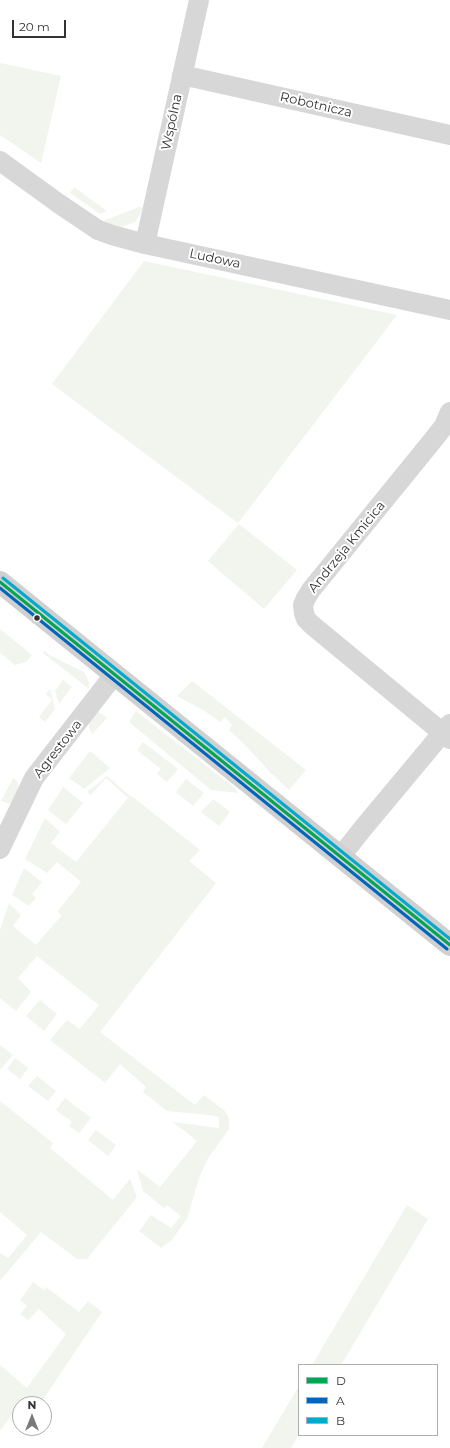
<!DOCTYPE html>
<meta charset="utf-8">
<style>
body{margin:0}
#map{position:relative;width:450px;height:1448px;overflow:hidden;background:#fff;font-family:Montserrat,sans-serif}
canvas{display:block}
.legend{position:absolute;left:298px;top:1364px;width:140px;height:72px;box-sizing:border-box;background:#fff;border:1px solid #adadad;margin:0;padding:5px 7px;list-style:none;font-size:12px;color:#333}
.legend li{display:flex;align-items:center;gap:8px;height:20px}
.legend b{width:20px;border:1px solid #adadad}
.north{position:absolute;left:12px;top:1396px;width:40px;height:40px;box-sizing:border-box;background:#fff;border:1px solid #adadad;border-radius:50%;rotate:0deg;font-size:11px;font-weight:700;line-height:16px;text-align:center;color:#333}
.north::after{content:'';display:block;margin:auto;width:14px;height:18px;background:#7a7a7a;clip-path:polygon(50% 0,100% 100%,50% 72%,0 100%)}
.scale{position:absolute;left:12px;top:20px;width:54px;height:18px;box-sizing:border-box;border:2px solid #333;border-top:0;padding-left:5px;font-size:12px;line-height:14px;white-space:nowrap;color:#333;-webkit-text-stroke:3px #fff;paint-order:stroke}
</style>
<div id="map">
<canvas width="450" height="1448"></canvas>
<ul class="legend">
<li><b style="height:5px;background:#00a651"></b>D</li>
<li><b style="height:5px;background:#0065bd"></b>A</li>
<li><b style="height:5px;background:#00a9ce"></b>B</li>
</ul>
<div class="north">N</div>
<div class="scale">20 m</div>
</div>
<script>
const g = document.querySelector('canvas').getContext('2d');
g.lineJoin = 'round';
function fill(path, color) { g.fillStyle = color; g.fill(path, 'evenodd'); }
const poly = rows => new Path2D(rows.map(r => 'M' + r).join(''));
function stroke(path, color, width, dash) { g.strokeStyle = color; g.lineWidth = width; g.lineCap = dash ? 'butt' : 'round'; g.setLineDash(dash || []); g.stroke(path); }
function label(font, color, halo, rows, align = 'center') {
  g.font = font + ' Montserrat,sans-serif'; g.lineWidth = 4; g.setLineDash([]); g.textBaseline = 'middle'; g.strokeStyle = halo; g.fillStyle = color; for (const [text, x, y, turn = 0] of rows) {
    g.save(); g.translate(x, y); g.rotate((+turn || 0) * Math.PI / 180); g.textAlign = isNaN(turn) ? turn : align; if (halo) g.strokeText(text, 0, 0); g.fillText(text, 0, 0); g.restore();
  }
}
fill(poly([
 [0,63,61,76,41,163,0,135],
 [74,187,107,211,100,214,70,193],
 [139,207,143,208,139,216,135,222,129,224,121,227,113,225,103,221],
 [144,261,397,315,238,523,52,384],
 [239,524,297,570,264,609,208,561],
 [0,629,32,655,26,662,15,665,0,653],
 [44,651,51,656,84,672,89,682,89,689,43,653],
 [63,680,72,687,59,704,55,691],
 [192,681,306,770,289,790,271,773,245,745,229,730,232,725,225,717,220,722,203,710,177,696],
 [50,689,55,709,45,722,39,717,52,700,46,694],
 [96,710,107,718,92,734,89,728,89,721],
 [136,711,236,789,238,793,211,790,129,722],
 [143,742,178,769,167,782,157,774,161,769,137,750],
 [90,751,110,768,84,789,69,778],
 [107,776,130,796,133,797,200,850,189,861,216,883,100,1032,195,1105,204,1095,225,1111,229,1119,229,1129,208,1158,199,1178,187,1219,171,1241,161,1248,139,1231,151,1215,171,1228,181,1216,167,1205,164,1208,143,1191,137,1169,160,1187,197,1141,173,1122,219,1128,219,1117,209,1115,167,1111,143,1092,146,1087,120,1064,105,1083,50,1040,67,1020,80,1029,99,1005,37,956,18,978,31,992,16,1011,0,998,0,930,9,903,21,915,13,926,36,945,61,916,58,911,81,882,57,862,47,873,25,859,45,818,60,832,51,843,76,862,128,798,106,778,91,795,87,792],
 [13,778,17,781,19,788,11,804,1,801],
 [186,779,204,793,193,806,176,792],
 [63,787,83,803,66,824,48,810],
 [213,799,230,812,219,826,201,812],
 [24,868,42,882,32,894,36,898,29,906,12,895],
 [40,1000,57,1014,44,1031,26,1016],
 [0,1045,13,1055,0,1070],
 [15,1058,28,1068,20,1079,7,1069],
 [37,1076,56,1091,48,1101,28,1086],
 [65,1098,91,1118,79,1133,69,1126,72,1122,56,1110],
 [0,1101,53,1143,50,1148,113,1200,130,1179,137,1197,87,1259,77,1259,41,1232,0,1281,0,1253,8,1258,27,1235,0,1212],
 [96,1130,116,1145,108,1156,88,1140],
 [407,1205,428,1219,341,1365,312,1365],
 [33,1282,44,1290,46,1287,79,1312,88,1301,102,1312,40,1404,20,1404,20,1418,12,1414,0,1431,0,1365,27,1388,66,1334,39,1309,28,1320,20,1314,27,1306,20,1300],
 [299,1386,299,1434,291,1448,262,1448]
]), '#f1f5ed');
stroke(poly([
 [182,75,450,135],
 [0,161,58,203,98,230,112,235,145,244,450,310],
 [145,244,199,0],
 [450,412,444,426,433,440,311,590,306,598,303,605,304,613,306,619,312,625,450,739],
 [0,849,34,778,114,675],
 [341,856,364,827,450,724]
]), '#d7d7d7', 20);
stroke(poly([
 [0,582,450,945]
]), '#d0d0d0', 22);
stroke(poly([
 [0,582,450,945]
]), '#00a651', 3);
stroke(poly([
 [0,588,447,949]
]), '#0065bd', 3);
stroke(poly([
 [3,578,450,939]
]), '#00a9ce', 3);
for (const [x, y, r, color] of [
 [37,618,3.5,"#333"]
]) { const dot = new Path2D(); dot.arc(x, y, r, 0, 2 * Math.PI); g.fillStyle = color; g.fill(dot); stroke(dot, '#fff', 1.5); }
label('13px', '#333', '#fff', [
 ["Robotnicza",316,105,13],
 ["Wspólna",172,122,-78],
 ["Ludowa",215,259,12],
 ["Andrzeja Kmicica",347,547,-51],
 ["Agrestowa",58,749,-52]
]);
</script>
